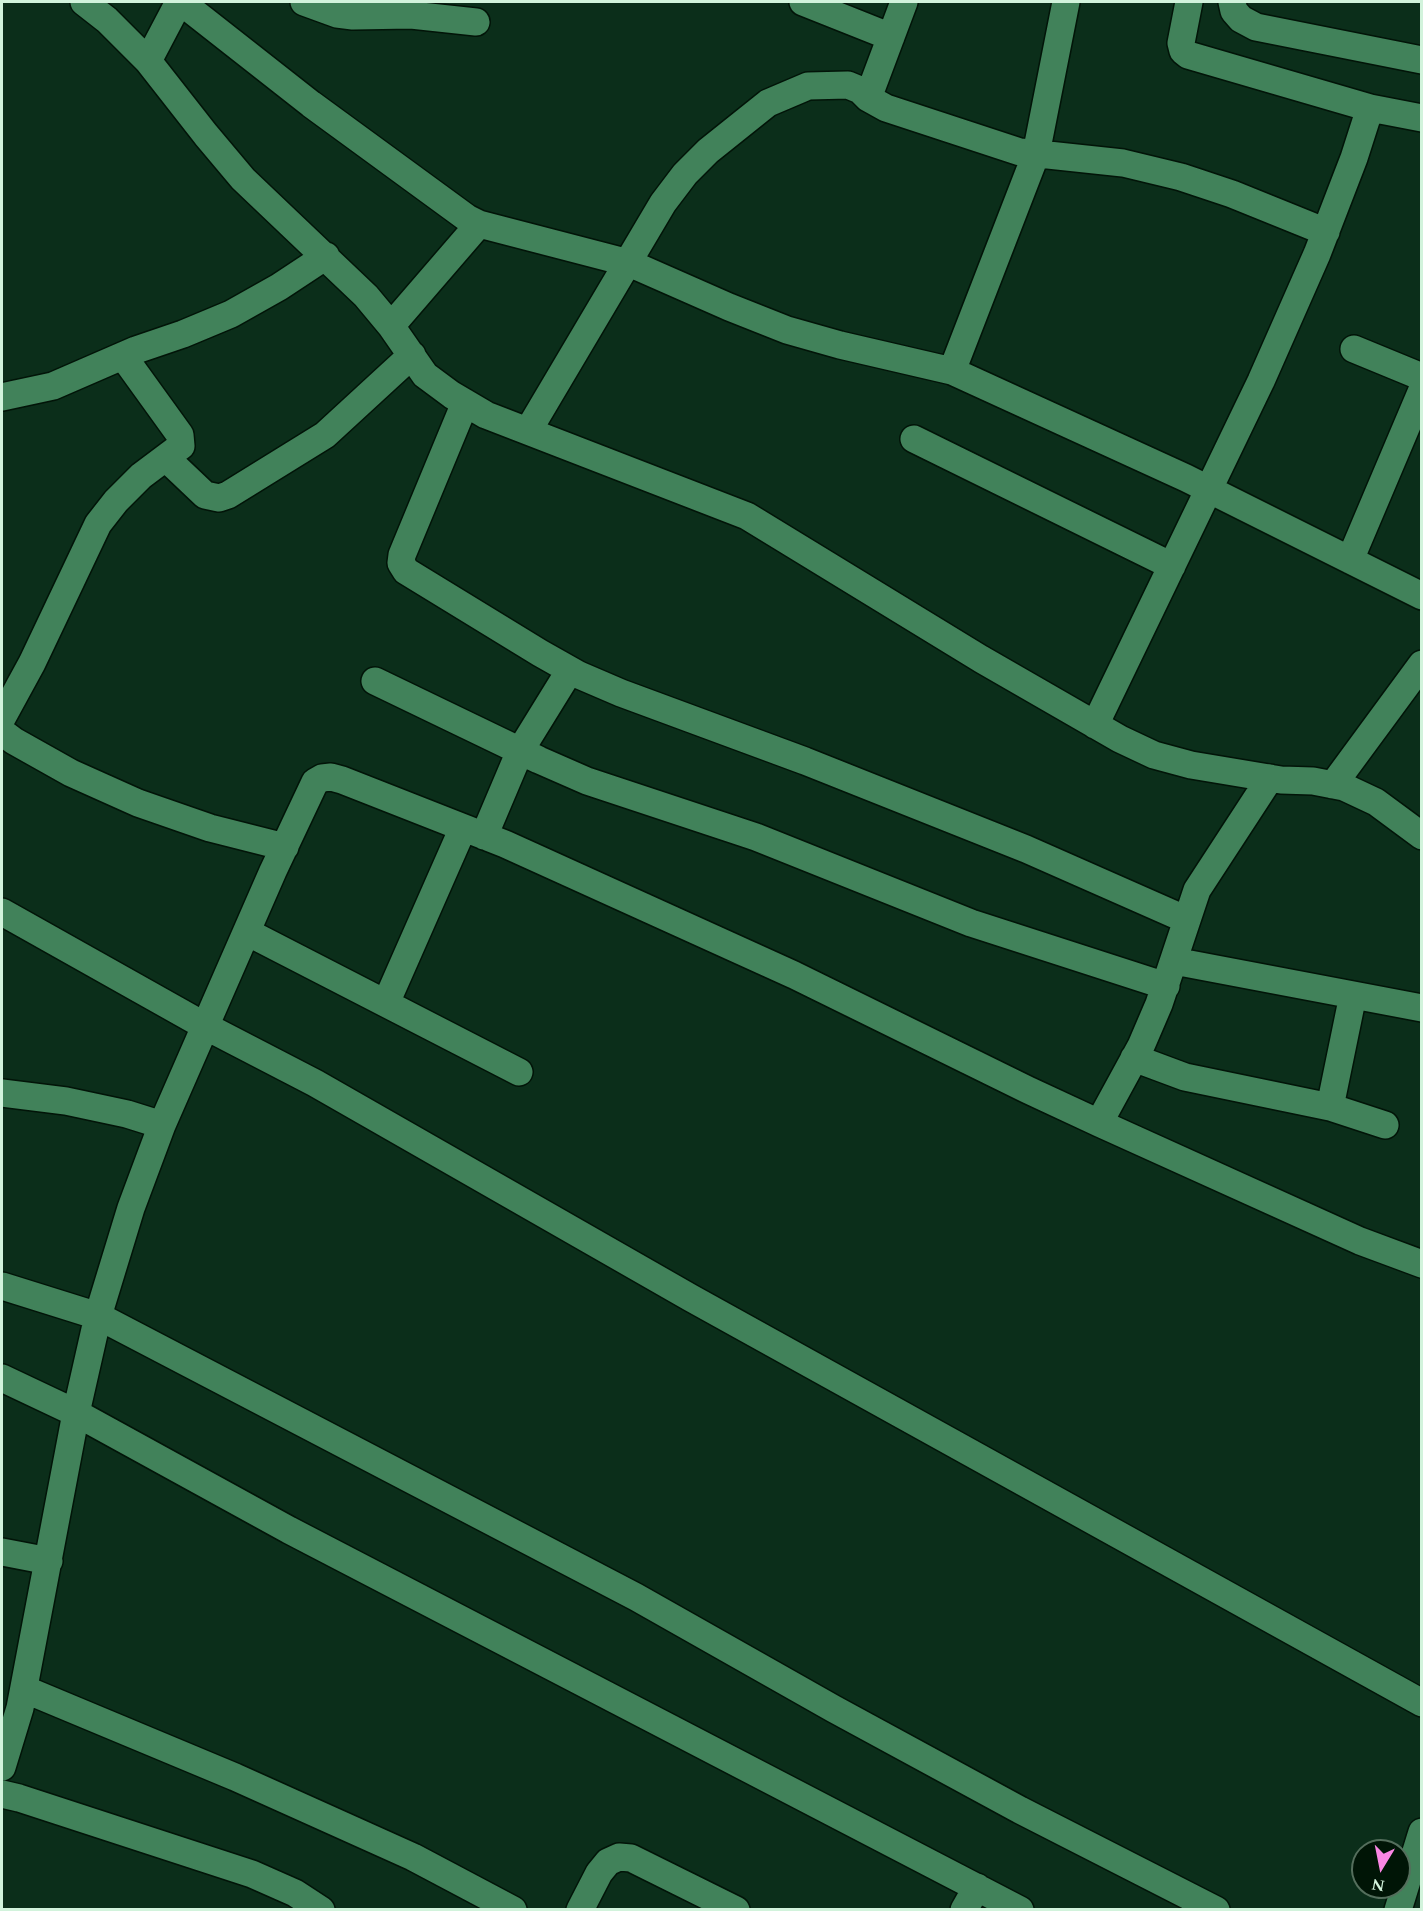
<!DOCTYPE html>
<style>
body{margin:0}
#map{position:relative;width:1423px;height:1911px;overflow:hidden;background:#0b2e1a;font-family:Spectral,serif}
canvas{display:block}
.frame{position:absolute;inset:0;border:3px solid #d2f3dc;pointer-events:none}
.north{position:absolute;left:1351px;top:1839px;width:60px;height:60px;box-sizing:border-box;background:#001506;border:2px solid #546e5c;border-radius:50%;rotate:190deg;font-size:16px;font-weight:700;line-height:24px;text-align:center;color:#d2f3dc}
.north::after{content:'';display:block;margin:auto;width:21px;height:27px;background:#fb87e5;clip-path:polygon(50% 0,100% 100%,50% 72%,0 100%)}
</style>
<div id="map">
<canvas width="1423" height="1911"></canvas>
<div class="frame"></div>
<div class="north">N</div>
</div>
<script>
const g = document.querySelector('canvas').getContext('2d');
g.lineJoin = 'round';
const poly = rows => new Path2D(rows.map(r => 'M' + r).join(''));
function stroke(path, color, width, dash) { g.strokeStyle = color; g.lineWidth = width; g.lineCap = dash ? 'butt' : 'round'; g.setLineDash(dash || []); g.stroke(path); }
const minor = poly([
 [84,2,107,20,148,61,206,135,243,179,366,296,391,326,425,375,452,395,486,415,747,516,981,659,1120,739,1154,755,1191,765,1281,780,1313,781,1344,787,1376,802,1422,836],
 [181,2,311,104,467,218,479,224,629,263,729,307,787,330,840,345,952,371],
 [304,2,337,14,353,16,411,15,476,22],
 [803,2,891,37],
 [1066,2,1036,154,952,371,1186,478,1422,596],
 [1189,2,1181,43,1183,51,1188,55,1370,108,1422,118],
 [1232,2,1234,11,1241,19,1256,27,1422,60],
 [148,61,179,2],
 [868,98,904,2],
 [391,326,479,224],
 [1354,349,1422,377],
 [2,397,53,386,136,350,183,334,231,314,279,287,326,256],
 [465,403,402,555,401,563,406,571,540,653,579,675,621,693,805,761,1026,849,1187,920],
 [528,431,663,203,685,174,708,151,768,103,808,86,848,85,860,90,868,98,886,108,1020,152,1123,163,1181,177,1232,194,1326,232],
 [914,439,1172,566],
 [166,458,205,495,219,498,228,495,325,435,412,355],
 [1350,560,1422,390],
 [375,681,539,760,587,781,756,837,971,923,1166,986],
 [2,718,32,663,98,524,116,501,141,476,181,446,180,435,123,356],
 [1095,725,1261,381,1317,254,1354,158,1370,108],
 [2,732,14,741,71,773,138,803,210,828,285,847],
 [1333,785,1422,664],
 [484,836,520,751,570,670],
 [2,912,205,1026,315,1083,691,1298,1422,1703],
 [247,932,519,1072],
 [1174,961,1422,1008],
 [386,1003,463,828],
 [1134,1058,1185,1077,1330,1107,1385,1125],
 [2,1093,66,1101,127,1114,162,1125],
 [1330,1107,1353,995],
 [1099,1123,1141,1046,1159,1004,1197,890,1270,778],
 [2,1286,98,1316,636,1597,834,1709,1020,1810,1216,1910],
 [2,1378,76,1413,289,1530,1020,1910],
 [2,1552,49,1561],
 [24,1689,235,1777,413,1857,513,1910],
 [2,1767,20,1708,76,1413,98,1316,131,1208,162,1125,273,871,315,782,322,778,331,777,342,780,505,844,794,975,1028,1090,1099,1123,1360,1241,1422,1264],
 [2,1794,19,1798,252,1874,295,1893,321,1910],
 [580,1910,599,1873,608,1862,619,1857,631,1858,736,1910],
 [964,1910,977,1887],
 [1398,1910,1422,1832]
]);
stroke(minor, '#021408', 30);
stroke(minor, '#41825a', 27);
</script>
